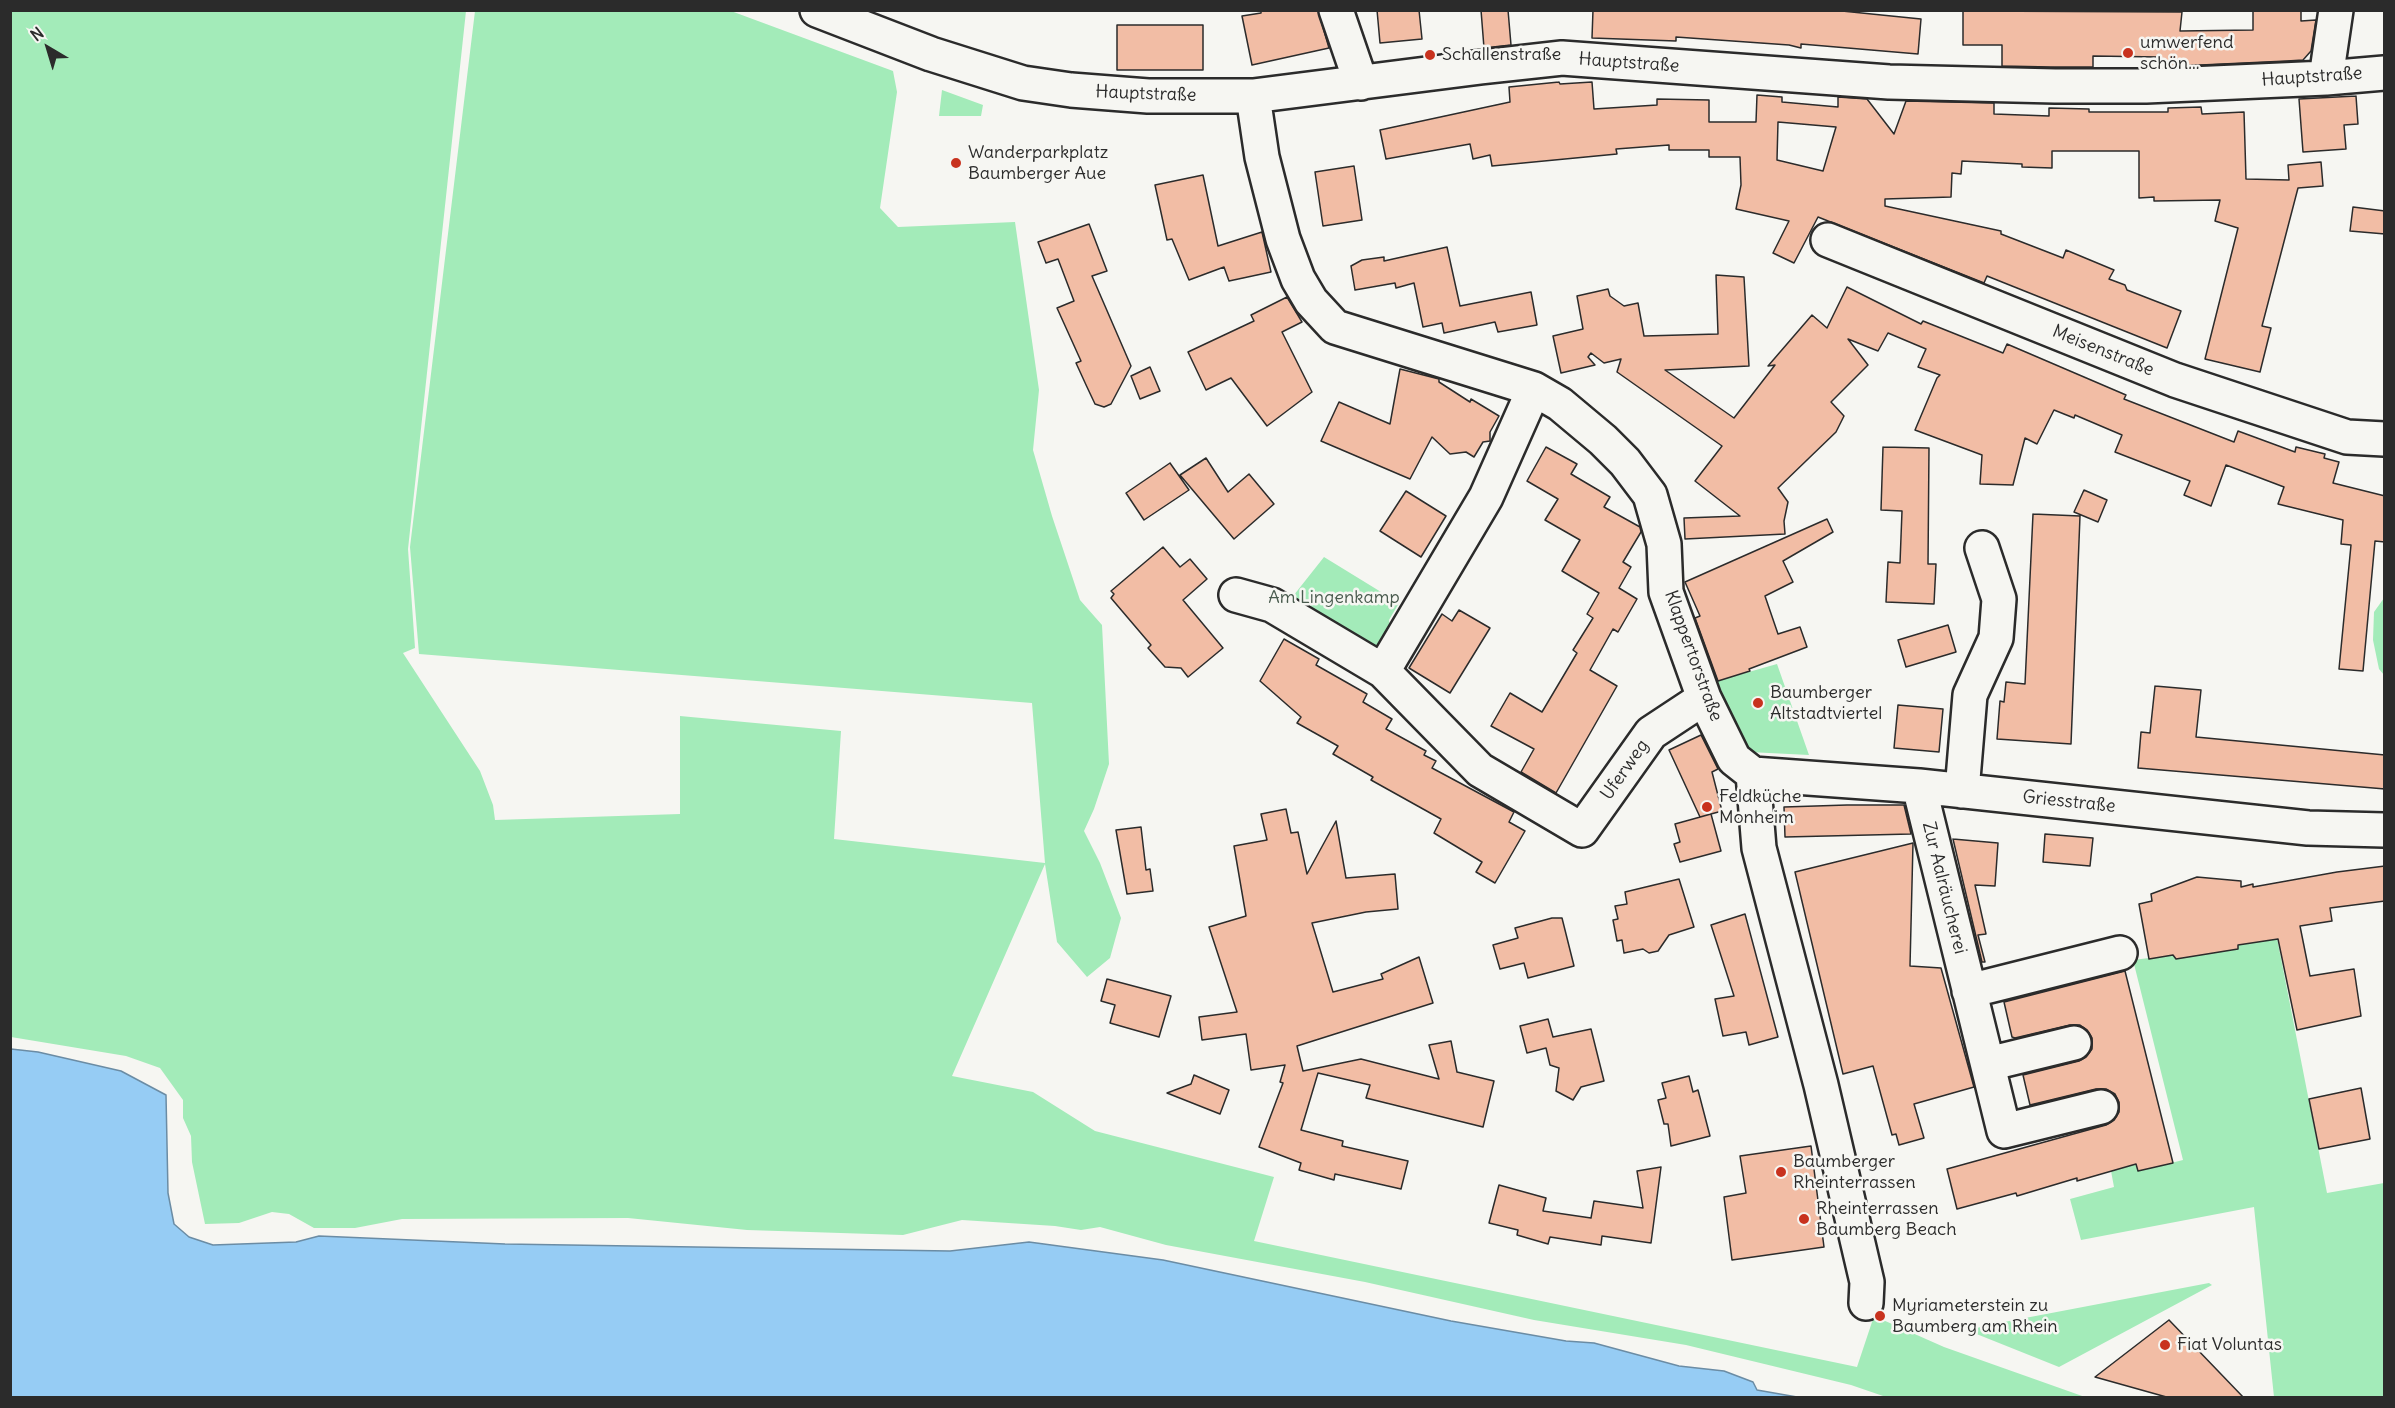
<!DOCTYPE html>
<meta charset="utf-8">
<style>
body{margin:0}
#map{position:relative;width:2395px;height:1408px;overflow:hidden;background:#f6f6f2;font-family:Delius,sans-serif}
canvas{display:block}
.frame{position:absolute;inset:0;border:12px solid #2b2b2b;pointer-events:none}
.north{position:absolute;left:18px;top:18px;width:60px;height:60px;-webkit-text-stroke:4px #f6f6f2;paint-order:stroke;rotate:322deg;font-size:16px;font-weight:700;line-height:24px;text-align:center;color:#2b2b2b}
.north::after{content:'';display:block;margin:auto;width:21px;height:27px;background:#2b2b2b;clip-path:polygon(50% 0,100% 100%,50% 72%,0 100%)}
</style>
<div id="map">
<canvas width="2395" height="1408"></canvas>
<div class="frame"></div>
<div class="north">N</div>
</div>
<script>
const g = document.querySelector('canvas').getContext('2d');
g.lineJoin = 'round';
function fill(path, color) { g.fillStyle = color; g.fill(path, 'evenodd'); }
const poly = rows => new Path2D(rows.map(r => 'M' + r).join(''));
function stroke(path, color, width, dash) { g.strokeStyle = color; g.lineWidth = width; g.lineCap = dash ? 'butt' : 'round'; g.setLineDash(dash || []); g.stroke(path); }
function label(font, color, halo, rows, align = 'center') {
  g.font = font + ' Delius,sans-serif'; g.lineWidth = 5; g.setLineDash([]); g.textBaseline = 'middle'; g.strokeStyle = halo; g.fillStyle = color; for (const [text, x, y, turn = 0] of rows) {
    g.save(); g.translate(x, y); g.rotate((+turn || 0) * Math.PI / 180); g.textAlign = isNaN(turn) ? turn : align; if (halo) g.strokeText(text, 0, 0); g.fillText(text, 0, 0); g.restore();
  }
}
fill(poly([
 [10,11,466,11,408,549,415,648,403,653,480,771,493,805,495,820,680,814,680,716,841,731,834,839,1045,863,1032,703,419,654,410,547,475,11,731,11,893,71,897,92,880,208,898,227,1015,222,1039,390,1033,450,1052,516,1080,600,1102,625,1109,764,1094,809,1084,831,1100,863,1121,918,1110,958,1087,977,1057,942,1045,864,952,1076,1033,1092,1095,1131,1274,1177,1254,1241,1857,1367,1874,1316,1944,1347,2085,1397,1886,1397,1851,1385,1686,1345,1534,1320,1365,1282,1166,1245,1100,1227,1081,1230,1055,1226,962,1220,903,1235,747,1230,628,1218,402,1219,355,1228,314,1228,289,1214,272,1212,239,1223,205,1224,192,1162,191,1136,183,1118,183,1100,160,1068,126,1056,11,1037],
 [942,90,983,105,981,116,939,116],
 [1324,557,1399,603,1389,620,1391,631,1375,657,1286,605],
 [2384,598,2384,675,2379,669,2373,640,2374,612],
 [1777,664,1809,755,1749,752,1717,681],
 [2277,938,2327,1193,2384,1183,2384,1397,2274,1397,2254,1207,2081,1240,2070,1199,2114,1187,2111,1171,2132,1146,2139,1171,2183,1160,2133,960,2173,955,2176,959,2237,949,2238,945],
 [2209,1283,2212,1285,2059,1367,1969,1331,1983,1326]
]), '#a3ebb9');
const water = poly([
 [11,1049,38,1052,121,1071,166,1095,168,1193,174,1224,189,1237,213,1245,296,1242,319,1236,505,1244,950,1251,1029,1242,1163,1260,1451,1321,1566,1341,1594,1343,1679,1366,1724,1371,1753,1382,1757,1390,1797,1397,11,1397,11,1049]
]);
fill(water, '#96ccf4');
stroke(water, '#6b8ca4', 1.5);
const building = poly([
 [1261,10,1318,10,1329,48,1252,65,1242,16,1261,13,1261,10],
 [1377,10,1419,10,1422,39,1380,43,1377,10],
 [1481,10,1508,10,1511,45,1484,48,1481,10],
 [1593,10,1832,10,1921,19,1918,54,1801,44,1801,48,1789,45,1676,37,1676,41,1592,38,1593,10],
 [2253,10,2301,10,2301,21,2316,20,2311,51,2303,60,2287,61,2158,67,2160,57,2093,56,2093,67,2051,67,2002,66,2002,45,1963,45,1963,11,2182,12,2180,31,2253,30,2253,10],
 [1117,25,1203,25,1203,70,1117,70,1117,25],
 [1559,82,1560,84,1592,82,1594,109,1657,105,1657,99,1709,100,1709,122,1756,122,1757,95,1782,97,1782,102,1838,107,1838,97,1867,99,1894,134,1906,101,1994,103,1994,114,2049,116,2049,108,2089,109,2089,112,2168,112,2168,108,2201,107,2202,114,2244,112,2246,179,2289,180,2288,165,2321,162,2323,186,2298,188,2262,326,2271,328,2260,372,2205,359,2238,228,2215,221,2220,200,2154,201,2154,197,2139,198,2139,151,2052,151,2052,168,2022,167,2022,164,1962,161,1961,174,1952,173,1951,197,1885,199,1885,206,2001,231,2001,234,2063,258,2066,250,2114,270,2109,279,2125,285,2127,290,2181,311,2167,348,1987,276,1984,283,1818,217,1794,263,1773,253,1789,221,1736,209,1741,185,1740,157,1709,157,1709,150,1669,150,1669,145,1616,149,1617,154,1492,166,1490,155,1473,159,1470,144,1386,159,1380,130,1510,102,1509,87,1559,82],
 [1778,122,1836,127,1823,171,1777,160,1778,122],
 [2356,96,2358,124,2344,125,2346,149,2303,152,2299,99,2356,96],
 [1354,166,1362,220,1323,226,1315,172,1354,166],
 [1203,175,1218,246,1262,232,1271,272,1229,281,1224,267,1189,280,1172,239,1167,240,1155,185,1203,175],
 [2353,207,2385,211,2385,234,2350,231,2353,207],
 [1089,224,1107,271,1092,276,1131,366,1111,404,1104,407,1095,404,1087,387,1076,363,1081,361,1057,308,1074,301,1058,259,1046,263,1038,242,1089,224],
 [1447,247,1460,306,1531,292,1537,325,1498,332,1495,322,1444,333,1442,323,1423,327,1414,283,1396,288,1395,283,1355,290,1351,266,1362,260,1384,257,1384,261,1447,247],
 [1716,275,1744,277,1749,366,1665,370,1734,418,1775,365,1768,366,1812,315,1827,328,1847,287,1921,324,1923,321,2003,353,2007,344,2126,395,2124,399,2234,442,2238,431,2295,452,2296,447,2325,454,2324,458,2339,462,2333,483,2385,496,2385,542,2375,541,2363,671,2339,669,2351,545,2341,544,2343,520,2278,504,2284,487,2226,465,2211,506,2184,495,2190,481,2115,452,2122,435,2075,415,2074,418,2054,410,2037,444,2025,438,2013,485,1980,484,1982,455,1915,430,1937,378,1940,375,1918,367,1926,349,1888,333,1878,351,1848,339,1868,365,1831,402,1844,416,1836,432,1778,488,1788,502,1784,521,1785,534,1685,539,1684,518,1740,516,1695,481,1722,446,1617,372,1621,359,1604,363,1591,353,1588,357,1595,365,1561,373,1553,336,1583,329,1577,296,1608,289,1610,296,1624,306,1638,303,1644,336,1718,334,1716,275],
 [1287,297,1302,322,1282,332,1312,392,1267,426,1231,378,1206,390,1188,352,1254,321,1251,315,1287,297],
 [1150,367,1160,391,1140,399,1131,376,1150,367],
 [1400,369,1439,379,1439,382,1470,402,1471,399,1499,416,1490,432,1490,441,1483,442,1474,457,1466,452,1450,454,1432,437,1410,479,1321,441,1339,402,1390,424,1400,369],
 [1546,447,1577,464,1571,474,1610,497,1604,507,1640,527,1641,532,1623,562,1631,567,1619,588,1637,599,1618,632,1613,629,1590,670,1617,686,1556,793,1521,772,1534,749,1491,726,1510,693,1542,712,1577,653,1573,650,1593,618,1587,614,1599,593,1562,571,1580,540,1545,520,1558,499,1527,481,1546,447],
 [1883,447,1929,448,1928,564,1936,564,1934,604,1886,602,1888,562,1900,563,1902,511,1881,510,1883,447],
 [1206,458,1228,492,1249,474,1274,504,1234,539,1180,475,1206,458],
 [1170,463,1189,490,1144,520,1126,493,1170,463],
 [2084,490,2107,500,2098,522,2074,512,2084,490],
 [1406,491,1446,516,1421,557,1380,531,1406,491],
 [2033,514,2080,516,2071,744,1997,739,2000,701,2004,702,2006,682,2025,684,2033,514],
 [1827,519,1833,532,1783,561,1793,582,1765,596,1778,634,1800,627,1807,647,1749,669,1750,671,1718,681,1695,618,1700,616,1685,582,1827,519],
 [1163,547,1180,567,1190,559,1207,579,1183,600,1223,648,1188,677,1181,668,1165,667,1148,648,1151,645,1111,598,1114,594,1111,591,1163,547],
 [1459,610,1490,628,1450,693,1409,668,1442,614,1452,621,1459,610],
 [1948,625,1956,652,1906,667,1898,640,1948,625],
 [1284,639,1319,659,1316,665,1367,694,1363,702,1392,719,1386,729,1426,751,1424,755,1436,761,1432,768,1514,812,1509,822,1525,831,1495,883,1476,872,1482,862,1434,833,1441,819,1371,780,1373,777,1333,754,1338,746,1297,723,1301,717,1260,681,1284,639],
 [2155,686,2201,690,2196,737,2385,755,2385,789,2138,768,2141,732,2150,733,2155,686],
 [1898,705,1943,709,1939,752,1894,748,1898,705],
 [1701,735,1718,769,1712,772,1722,811,1700,817,1669,750,1701,735],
 [1847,805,1904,805,1911,834,1785,837,1784,807,1847,805],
 [1286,809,1291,833,1298,832,1307,874,1336,821,1346,878,1395,874,1398,909,1366,912,1312,923,1333,992,1383,979,1381,974,1419,957,1433,1003,1297,1046,1303,1071,1361,1059,1439,1079,1429,1045,1451,1041,1457,1072,1494,1081,1483,1127,1366,1098,1370,1085,1318,1073,1301,1130,1343,1141,1342,1146,1408,1161,1401,1189,1335,1174,1334,1180,1299,1170,1301,1163,1259,1147,1283,1083,1280,1082,1285,1065,1251,1070,1246,1034,1202,1040,1199,1017,1237,1012,1209,927,1246,916,1234,846,1267,840,1261,814,1286,809],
 [1711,814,1721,851,1680,862,1674,844,1680,842,1675,824,1711,814],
 [1141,827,1146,870,1150,869,1153,891,1127,894,1116,830,1141,827],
 [2045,834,2093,838,2090,866,2043,862,2045,834],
 [1953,839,1998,843,1995,886,1975,885,1986,934,1978,935,1985,962,1982,962,1953,839],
 [1913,843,1910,966,1941,968,1974,1087,1914,1104,1924,1138,1899,1145,1896,1134,1892,1135,1873,1066,1843,1074,1795,872,1913,843],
 [2385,866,2385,901,2330,908,2332,921,2300,926,2310,976,2354,969,2361,1016,2297,1030,2278,939,2238,945,2238,949,2176,959,2173,955,2149,959,2139,904,2152,901,2151,894,2197,877,2241,881,2241,887,2253,884,2253,887,2337,872,2385,866],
 [1679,879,1694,927,1669,935,1658,951,1649,953,1643,949,1624,953,1622,940,1617,941,1613,920,1618,919,1615,906,1627,904,1625,892,1679,879],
 [1745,914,1778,1037,1749,1045,1746,1032,1723,1036,1715,999,1734,996,1711,925,1745,914],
 [1552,918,1562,918,1574,966,1528,978,1524,963,1500,969,1493,945,1518,938,1515,928,1552,918],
 [2125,971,2173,1163,2138,1171,2136,1164,2077,1181,2077,1178,2017,1196,2016,1193,1957,1209,1947,1169,2106,1125,2114,1120,2119,1112,2119,1102,2115,1094,2106,1089,2096,1089,2030,1105,2023,1075,2079,1061,2086,1057,2092,1049,2092,1038,2087,1030,2080,1025,2070,1025,2015,1038,2012,1037,2004,1002,2125,971],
 [1107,979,1171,996,1159,1037,1110,1023,1115,1005,1101,1001,1107,979],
 [1548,1019,1553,1037,1591,1029,1604,1081,1581,1087,1573,1100,1556,1091,1559,1068,1550,1065,1546,1048,1527,1053,1520,1026,1548,1019],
 [1194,1075,1229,1090,1220,1114,1167,1093,1191,1084,1194,1075],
 [1689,1076,1693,1092,1698,1090,1710,1136,1671,1146,1668,1124,1664,1124,1658,1100,1666,1098,1662,1083,1689,1076],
 [2361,1088,2370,1139,2319,1149,2309,1099,2361,1088],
 [1811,1146,1824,1247,1732,1260,1724,1197,1746,1193,1740,1156,1811,1146],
 [1661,1167,1651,1243,1602,1236,1601,1245,1550,1237,1548,1244,1517,1235,1518,1230,1489,1223,1499,1185,1546,1198,1543,1211,1591,1218,1594,1201,1643,1208,1637,1171,1661,1167],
 [2169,1320,2244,1398,2170,1398,2095,1377,2169,1320]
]);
fill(building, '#f2bda5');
stroke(building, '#2b2b2b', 1.5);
const minor = poly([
 [817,10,931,54,1023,83,1071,90,1148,96,1253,96,1481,67,1562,58,1889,82,2055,86,2146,86,2326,78,2384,73],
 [1336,10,1361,83],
 [2326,78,2336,10],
 [1253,96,1262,157,1283,239,1298,279,1311,301,1335,327,1534,389,1560,404,1603,440,1625,462,1650,495,1664,544,1666,592,1704,698,1734,759,1753,774,1759,848,1821,1085,1867,1282,1866,1303],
 [1828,240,2175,380,2347,437,2384,439],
 [1534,389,1486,497,1383,671,1480,770,1582,830,1651,733,1704,698],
 [1236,595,1272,605,1383,671],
 [1753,774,1919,786,2308,828,2384,830],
 [1919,786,2004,1131,2101,1107],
 [1962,791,1970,695,1996,638,1999,599,1982,548],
 [1969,991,2120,953],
 [1988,1064,2074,1043]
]);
stroke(minor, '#2b2b2b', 38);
stroke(minor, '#f6f6f2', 33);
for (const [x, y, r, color] of [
 [2128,53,6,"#c8321e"],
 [1430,55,6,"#c8321e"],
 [956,163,6,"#c8321e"],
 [1758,703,6,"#c8321e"],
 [1707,807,6,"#c8321e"],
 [1781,1172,6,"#c8321e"],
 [1804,1219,6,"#c8321e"],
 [1880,1316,6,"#c8321e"],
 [2165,1345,6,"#c8321e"]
]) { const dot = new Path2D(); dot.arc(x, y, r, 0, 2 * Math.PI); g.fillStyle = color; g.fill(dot); stroke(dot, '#f6f6f2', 2); }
label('18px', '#2b2b2b', '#f6f6f2', [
 ["umwerfend",2140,43],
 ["schön...",2140,64],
 ["Schallenstraße",1442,55],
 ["Wanderparkplatz",968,153],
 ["Baumberger Aue",968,174],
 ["Baumberger",1770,693],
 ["Altstadtviertel",1770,714],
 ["Feldküche",1719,797],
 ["Monheim",1719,818],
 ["Baumberger",1793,1162],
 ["Rheinterrassen",1793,1183],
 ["Rheinterrassen",1816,1209],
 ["Baumberg Beach",1816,1230],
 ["Myriameterstein zu",1892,1306],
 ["Baumberg am Rhein",1892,1327],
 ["Fiat Voluntas",2177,1345]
], 'left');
label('18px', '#2b2b2b', '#f6f6f2', [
 ["Hauptstraße",1629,63,4],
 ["Hauptstraße",2312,77,-4],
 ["Hauptstraße",1146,94,2],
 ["Meisenstraße",2103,351,22],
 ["Klappertorstraße",1693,656,70],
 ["Uferweg",1625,770,-55],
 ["Griesstraße",2069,802,6],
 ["Zur Aalräucherei",1944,888,76]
]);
label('18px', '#495b4e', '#f6f6f2', [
 ["Am Lingenkamp",1334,598]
]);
</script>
